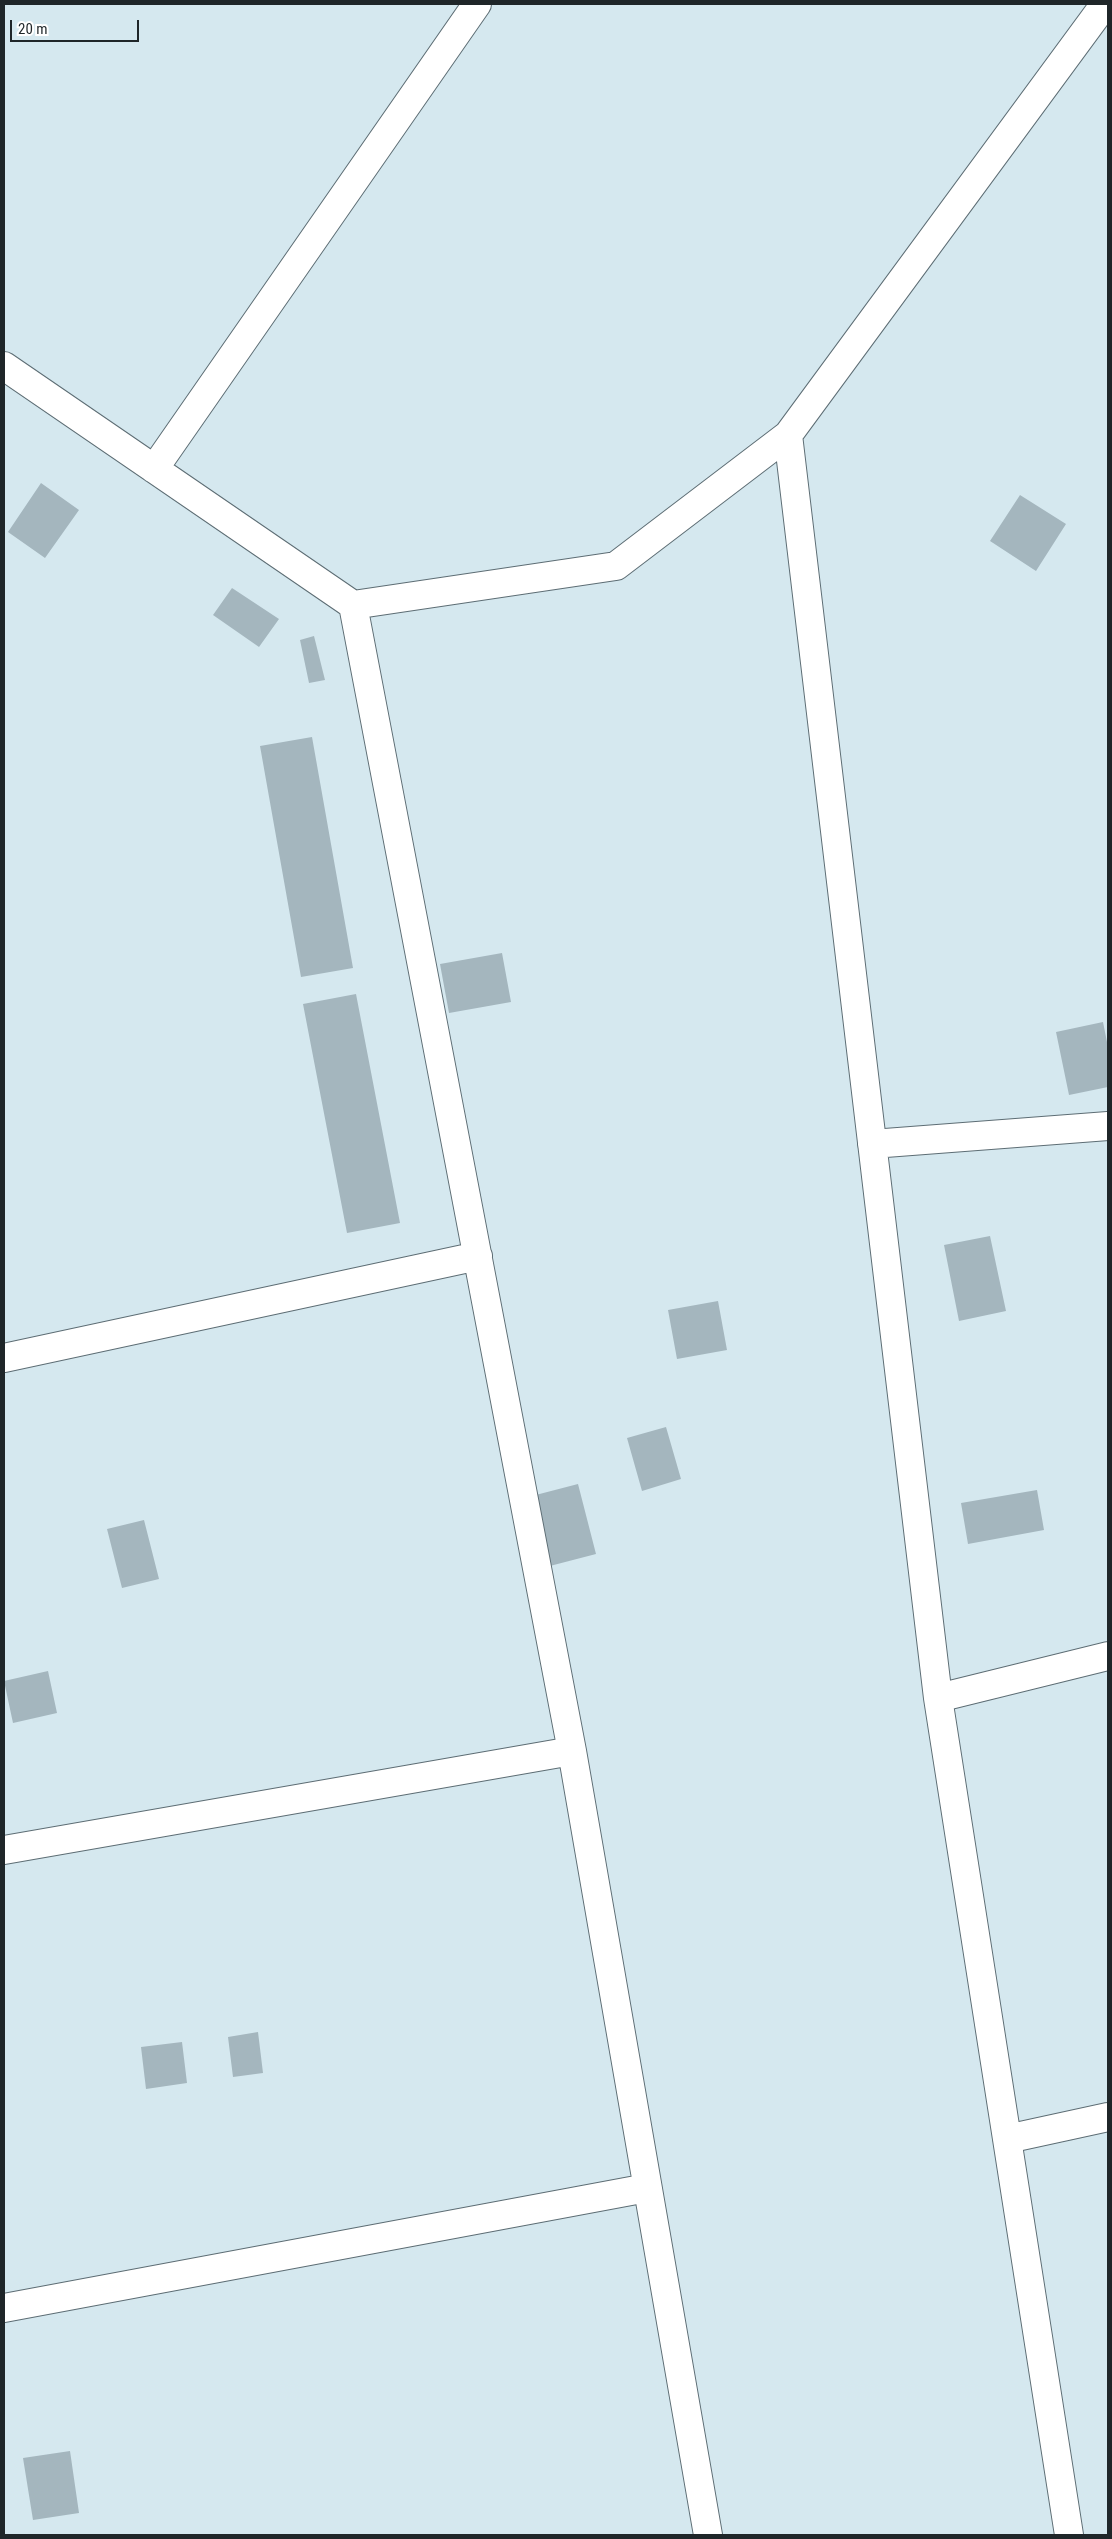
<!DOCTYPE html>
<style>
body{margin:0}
#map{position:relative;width:1112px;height:2539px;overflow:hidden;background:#d5e8ef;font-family:"Roboto Condensed",sans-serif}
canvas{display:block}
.frame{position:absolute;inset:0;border:5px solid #1f2629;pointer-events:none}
.scale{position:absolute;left:10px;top:20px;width:129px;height:22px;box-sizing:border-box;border:2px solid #1f2629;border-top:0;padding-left:6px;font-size:15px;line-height:18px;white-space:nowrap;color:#1f2629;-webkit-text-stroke:4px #fff;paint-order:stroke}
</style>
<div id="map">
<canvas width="1112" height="2539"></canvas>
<div class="frame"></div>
<div class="scale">20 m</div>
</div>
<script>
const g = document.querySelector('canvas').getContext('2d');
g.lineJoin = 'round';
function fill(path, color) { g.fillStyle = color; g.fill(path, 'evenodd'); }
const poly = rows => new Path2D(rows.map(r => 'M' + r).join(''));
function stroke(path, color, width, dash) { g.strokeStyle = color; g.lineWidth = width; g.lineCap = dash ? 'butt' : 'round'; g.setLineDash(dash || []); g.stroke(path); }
fill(poly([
 [41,483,79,510,45,558,8,532],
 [1020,495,1066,524,1036,571,990,541],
 [232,588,279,619,259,647,213,615],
 [314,636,325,680,309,683,300,640],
 [312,737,353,968,301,977,260,746],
 [502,953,511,1002,449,1013,440,964],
 [356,994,400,1223,347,1233,303,1004],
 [1103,1022,1108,1047,1108,1087,1069,1095,1056,1032],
 [990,1236,1006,1311,959,1321,944,1245],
 [718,1301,727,1350,677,1359,668,1310],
 [666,1427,681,1479,642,1491,627,1438],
 [578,1484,596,1554,546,1567,528,1497],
 [1037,1490,1044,1530,968,1544,961,1503],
 [144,1520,159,1579,122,1588,107,1529],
 [48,1671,57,1713,13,1723,4,1681],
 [258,2032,263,2073,233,2077,228,2037],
 [182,2042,187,2083,146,2089,141,2047],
 [70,2451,79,2513,33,2520,23,2458]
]), '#a4b6be');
const minor = poly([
 [4,366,353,605,616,566,788,435,1105,4],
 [788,435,938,1698,1069,2535],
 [154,469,477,4],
 [353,605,572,1751,708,2535],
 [872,1144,1108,1126],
 [4,1358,478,1256],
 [938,1698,1108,1656],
 [4,1850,572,1751],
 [1007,2139,1108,2117],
 [4,2308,647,2188]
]);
stroke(minor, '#5d6d74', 30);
stroke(minor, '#fff', 28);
</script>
